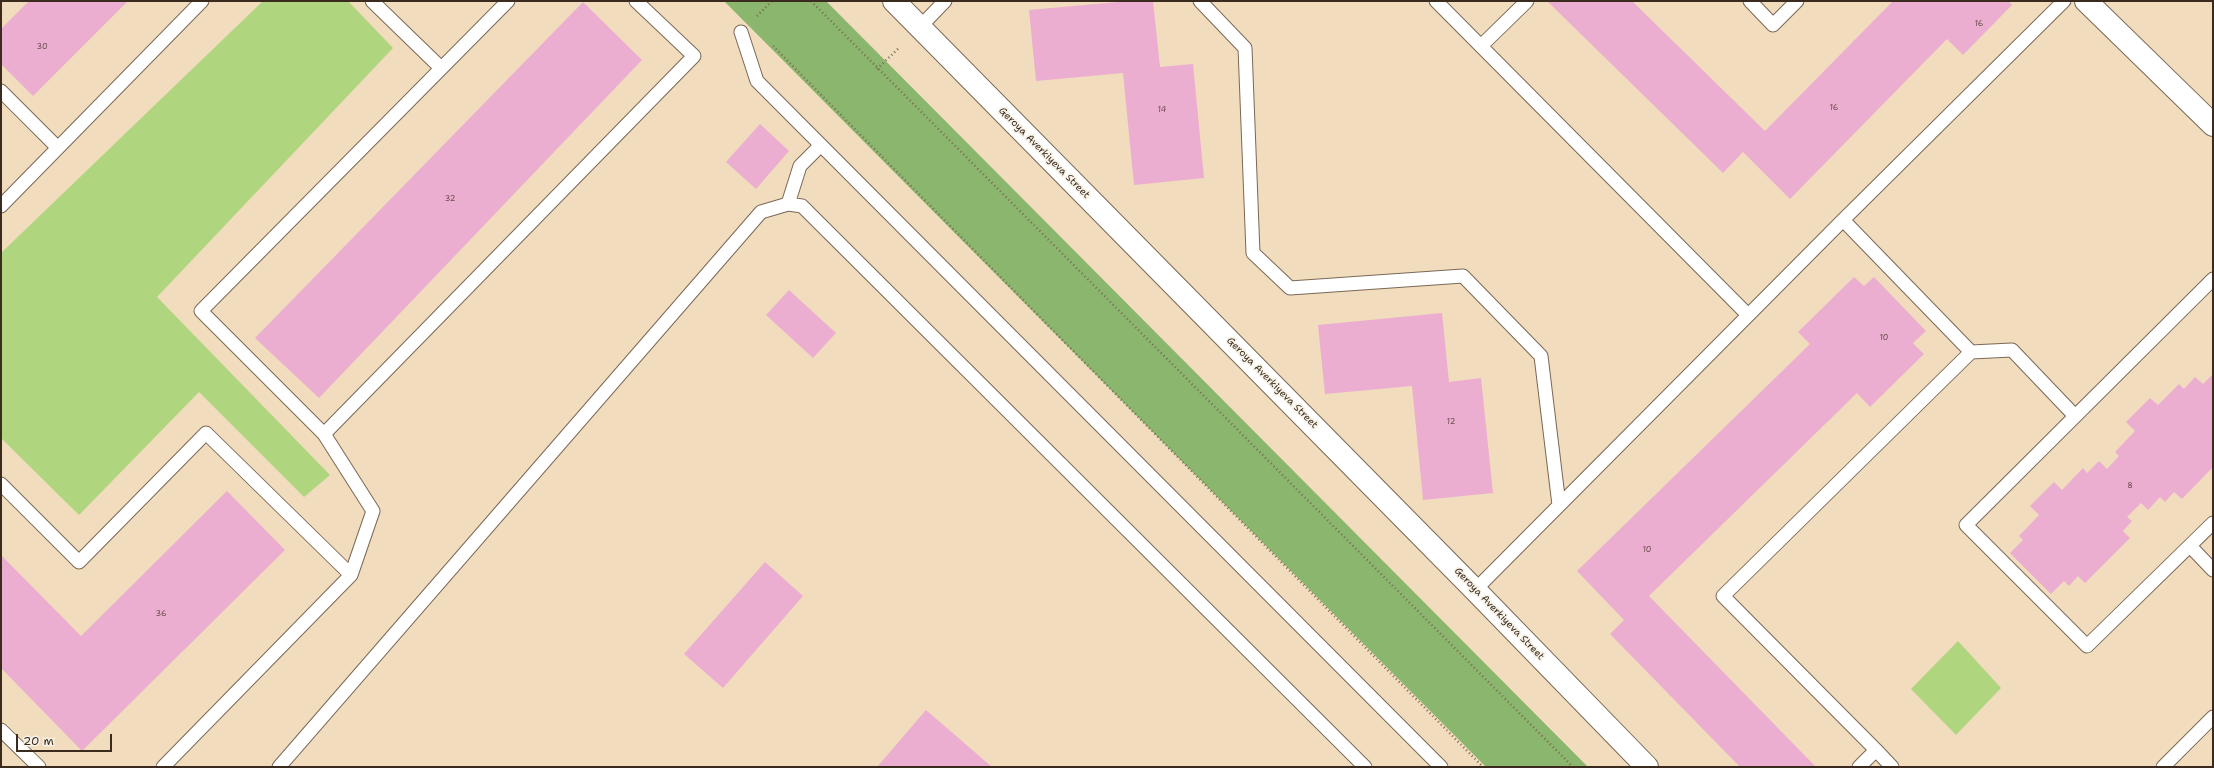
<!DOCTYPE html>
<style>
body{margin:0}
#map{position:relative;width:2214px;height:768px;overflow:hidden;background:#f1dcbd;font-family:"Shantell Sans",sans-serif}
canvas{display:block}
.frame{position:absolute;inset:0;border:2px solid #3b2a1e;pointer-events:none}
.scale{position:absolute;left:16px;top:734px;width:96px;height:18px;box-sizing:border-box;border:2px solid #3b2a1e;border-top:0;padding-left:5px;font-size:12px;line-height:14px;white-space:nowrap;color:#3b2a1e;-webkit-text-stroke:3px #f7f3e8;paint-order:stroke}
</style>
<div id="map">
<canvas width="2214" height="768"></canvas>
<div class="frame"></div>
<div class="scale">20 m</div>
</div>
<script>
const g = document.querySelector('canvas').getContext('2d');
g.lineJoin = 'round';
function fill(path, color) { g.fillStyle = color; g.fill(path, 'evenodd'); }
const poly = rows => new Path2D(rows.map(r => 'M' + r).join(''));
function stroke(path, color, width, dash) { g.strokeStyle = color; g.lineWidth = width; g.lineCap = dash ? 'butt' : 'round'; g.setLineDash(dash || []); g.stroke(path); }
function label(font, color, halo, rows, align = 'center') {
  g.font = font + ' "Shantell Sans",sans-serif'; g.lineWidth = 3.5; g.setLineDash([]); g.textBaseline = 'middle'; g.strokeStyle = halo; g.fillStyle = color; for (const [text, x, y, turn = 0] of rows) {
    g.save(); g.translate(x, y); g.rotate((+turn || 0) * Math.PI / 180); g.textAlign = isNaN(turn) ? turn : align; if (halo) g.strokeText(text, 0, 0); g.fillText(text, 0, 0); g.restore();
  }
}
fill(poly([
 [263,1,348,1,393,48,157,297,330,475,304,497,199,392,79,515,1,438,1,253],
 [1958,641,2001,688,1956,735,1911,689]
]), '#afd57e');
fill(poly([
 [724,1,826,1,1588,767,1486,767]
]), '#8bb66d');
fill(poly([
 [29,1,128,1,33,96,1,64,1,29],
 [1129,1,1153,1,1160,67,1193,64,1204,178,1134,185,1123,73,1036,81,1029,10],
 [1547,1,1632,1,1765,131,1893,1,2008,1,2012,5,1963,55,1947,39,1790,199,1743,152,1723,173],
 [583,2,642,60,319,398,255,338],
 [760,124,789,151,756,189,726,162],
 [1854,277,1864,286,1874,277,1926,331,1913,343,1924,354,1870,407,1857,393,1649,596,1816,767,1740,767,1610,634,1624,620,1577,571,1810,344,1798,332],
 [789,290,836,333,813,358,766,315],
 [1442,313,1449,382,1481,378,1493,493,1423,500,1412,386,1325,394,1318,325],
 [2213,374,2213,467,2182,499,2174,492,2165,502,2160,497,2148,510,2141,503,2127,517,2132,521,2123,531,2130,538,2085,583,2078,576,2069,586,2064,581,2051,594,2010,553,2023,540,2019,536,2039,515,2030,506,2054,482,2062,490,2083,468,2087,473,2099,461,2107,469,2119,456,2115,452,2135,431,2126,422,2150,398,2158,405,2179,384,2184,389,2195,377,2203,384],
 [227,491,285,550,82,751,1,668,1,555,81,636],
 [765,562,803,596,723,688,684,654],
 [926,710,992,767,877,767]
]), '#ecaed0');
const lane = poly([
 [372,1,441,68],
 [1200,1,1245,48,1253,253,1290,288,1463,276,1541,356,1559,505],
 [1436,1,1748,315],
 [1750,1,1773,25,1797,1],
 [920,27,945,1],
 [741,32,757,81,1441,767],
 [1481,46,1527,1],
 [1,91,58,148],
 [788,204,800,166,821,145],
 [1,206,202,1],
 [1843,220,1971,352,1723,596,1876,750],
 [2213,279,1966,525,2087,646,2213,523],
 [1971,352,2012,350,2075,416],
 [324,434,694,56,636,1],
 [1,484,79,562,206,433,351,575],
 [2190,546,2213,570],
 [1475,590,1843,220,2064,1],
 [1,730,39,767],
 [163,767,351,575,373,511,324,434,201,311,508,1],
 [279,767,761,212,788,204,802,206,1365,767],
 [1859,767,1876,750,1892,767],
 [2163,767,2213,717]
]);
const street = poly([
 [894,1,1475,590,1647,767],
 [2086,1,2213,125]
]);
stroke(lane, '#7b6856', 15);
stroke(street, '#7b6856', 24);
stroke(poly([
 [811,1,1573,767],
 [757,16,772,1],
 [773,46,1483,767],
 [877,69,900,47]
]), '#7b6856', 2.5, [1, 3]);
stroke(lane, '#fff', 13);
stroke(street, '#fff', 22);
label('8px', '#674b4a', null, [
 ["16",1979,24],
 ["30",42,47],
 ["16",1834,108],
 ["14",1162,110],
 ["32",450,199],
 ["10",1884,338],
 ["12",1451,422],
 ["8",2130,486],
 ["10",1647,550],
 ["36",161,614]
]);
label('10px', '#3b2a1e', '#f7f3e8', [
 ["Geroya Averkiyeva Street",1044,153,45],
 ["Geroya Averkiyeva Street",1272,383,45],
 ["Geroya Averkiyeva Street",1499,614,46]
]);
</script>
